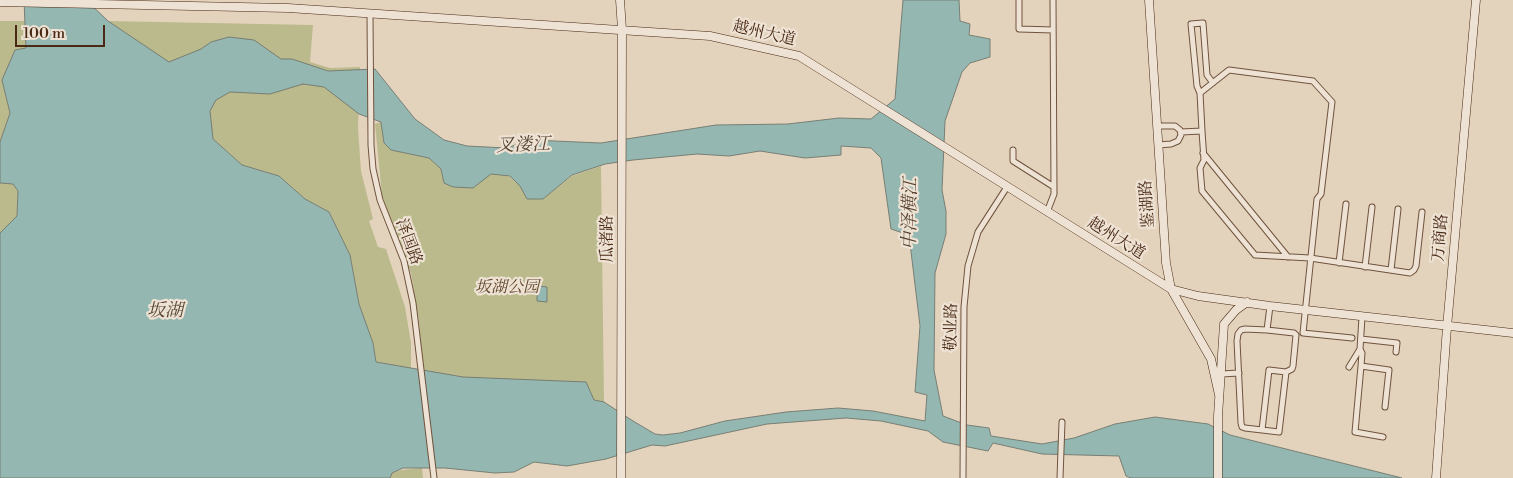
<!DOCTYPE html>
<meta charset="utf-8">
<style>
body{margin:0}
#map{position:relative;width:1513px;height:478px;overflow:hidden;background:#e4d3bc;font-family:"Libre Bodoni",serif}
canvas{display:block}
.scale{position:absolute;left:15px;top:25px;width:90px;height:22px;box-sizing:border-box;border:2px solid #492814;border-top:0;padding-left:6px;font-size:15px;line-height:18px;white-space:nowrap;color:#492814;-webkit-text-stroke:4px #ede2d3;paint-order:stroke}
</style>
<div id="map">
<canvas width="1513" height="478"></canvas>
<div class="scale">100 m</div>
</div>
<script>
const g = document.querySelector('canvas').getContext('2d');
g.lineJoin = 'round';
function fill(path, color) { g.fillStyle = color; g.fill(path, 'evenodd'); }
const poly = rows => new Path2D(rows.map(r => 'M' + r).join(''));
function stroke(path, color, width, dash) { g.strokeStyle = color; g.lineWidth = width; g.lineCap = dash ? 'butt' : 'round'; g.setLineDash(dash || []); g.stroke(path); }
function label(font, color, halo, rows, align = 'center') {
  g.font = font + ' "Libre Bodoni","Noto Serif SC",serif'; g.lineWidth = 4.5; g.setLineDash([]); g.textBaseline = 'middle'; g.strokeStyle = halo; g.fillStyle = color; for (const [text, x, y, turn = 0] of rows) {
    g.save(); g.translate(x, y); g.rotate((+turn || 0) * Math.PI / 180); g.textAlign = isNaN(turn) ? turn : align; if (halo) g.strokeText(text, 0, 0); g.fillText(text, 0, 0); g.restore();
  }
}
fill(poly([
 [0,21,25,21,26,48,2,79,10,113,0,142],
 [108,21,313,25,310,62,330,68,360,67,358,128,361,171,373,219,369,221,378,247,386,249,405,307,411,343,411,369,376,362,373,343,359,304,350,255,329,212,305,199,279,176,242,165,213,139],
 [381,122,384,143,391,150,429,158,441,169,444,183,493,171,510,177,520,186,527,199,543,199,572,176,601,166,604,402,423,371,419,322,411,273,392,224,382,195,375,124],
 [0,180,1,183,13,184,18,191,17,216,0,233],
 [422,468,423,478,390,478,392,473,401,470]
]), '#bbba8c');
const water = poly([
 [24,0,86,0,108,21,169,62,201,49,211,42,229,37,254,40,281,59,292,59,328,71,375,69,415,119,444,140,467,146,506,148,531,140,601,143,716,125,788,124,839,118,871,119,895,99,903,0,959,0,960,21,970,24,969,35,990,39,990,57,970,63,962,72,945,121,942,190,946,211,946,234,935,273,934,370,943,416,967,425,989,428,991,436,1042,444,1074,438,1115,424,1155,417,1208,424,1230,435,1402,478,1131,478,1126,476,1119,456,1042,454,993,443,988,451,943,442,928,431,881,421,846,418,767,424,665,446,652,445,606,459,567,466,534,462,514,472,495,473,445,468,403,468,392,473,390,478,0,478,0,233,17,216,18,191,13,184,0,183,0,142,10,113,2,80,15,50,26,48,24,0],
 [303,84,324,87,359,114,381,122,384,143,391,150,429,158,441,169,444,183,453,187,473,188,491,174,510,176,520,186,527,199,543,199,572,175,605,164,633,160,697,154,729,156,760,151,805,158,841,155,841,146,871,148,881,158,891,229,909,235,920,326,915,392,927,395,925,421,873,411,838,408,786,412,725,421,680,433,663,435,655,434,633,421,604,402,594,400,586,382,463,377,376,362,373,343,359,304,350,255,329,212,305,199,279,176,242,165,213,139,210,111,216,100,230,92,270,94,303,84],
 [537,286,547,287,547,302,537,301,537,286]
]);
fill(water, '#95b7b2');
stroke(water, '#777e73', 1);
const street = poly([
 [1019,0,1019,29,1053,30],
 [370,14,371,145,373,169,380,200,404,261,413,303,434,478],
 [1200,93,1197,86,1191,24,1203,23,1207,75,1213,83],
 [1157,126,1175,126,1180,130,1181,135,1178,141,1171,144,1158,145],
 [1202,131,1204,160,1200,168,1202,191,1255,255,1310,258,1410,273,1414,270,1416,266,1422,212],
 [1181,132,1202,131,1200,93,1229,70,1313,81,1332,102,1321,194,1317,199,1303,333,1352,338],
 [1013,150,1013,161,1054,187],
 [1203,153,1288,257],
 [1047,212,1054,194,1053,0],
 [1339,263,1346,204],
 [1365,267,1372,207],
 [1391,270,1398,209],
 [1267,330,1294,333,1296,335,1293,366,1292,369,1286,372,1279,432,1245,428,1242,427,1241,423,1237,341,1238,334,1241,330,1245,329,1267,330,1270,306],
 [1361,339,1397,343,1396,352],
 [1360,349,1362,353,1361,366,1389,370,1385,407],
 [1361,366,1355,432,1383,437],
 [1349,367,1360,349,1362,317],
 [1221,374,1239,373],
 [1262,430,1269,370,1286,372],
 [963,478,964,307,968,266,978,232,1007,187],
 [1060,478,1062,422]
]);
const secondary = poly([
 [620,0,622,29,621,478],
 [1149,0,1166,263,1171,289,1211,359,1219,395],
 [0,2,288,8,710,36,799,56,1171,289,1198,296,1270,306,1513,333],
 [1218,478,1218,416,1224,324,1236,310,1247,302],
 [1436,478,1447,327,1476,0]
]);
stroke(street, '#70533e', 7);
stroke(secondary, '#492814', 9);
stroke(street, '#ede2d3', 5);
stroke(secondary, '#ede2d3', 8);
label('16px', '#492814', '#ede2d3', [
 ["越州大道",764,34,13],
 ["鉴湖路",1148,204,-94],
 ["万商路",1441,238,-85],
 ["瓜渚路",608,239,-90],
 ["越州大道",1116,239,32],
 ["泽国路",408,242,70],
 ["敬业路",952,327,-89]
]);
label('italic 16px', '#60452c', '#ede2d3', [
 ["坂湖公园",507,288]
]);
label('italic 18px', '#584534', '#ede2d3', [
 ["叉溇江",523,146,-2],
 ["中泽横江",911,214,-89],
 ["坂湖",165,312]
]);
</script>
